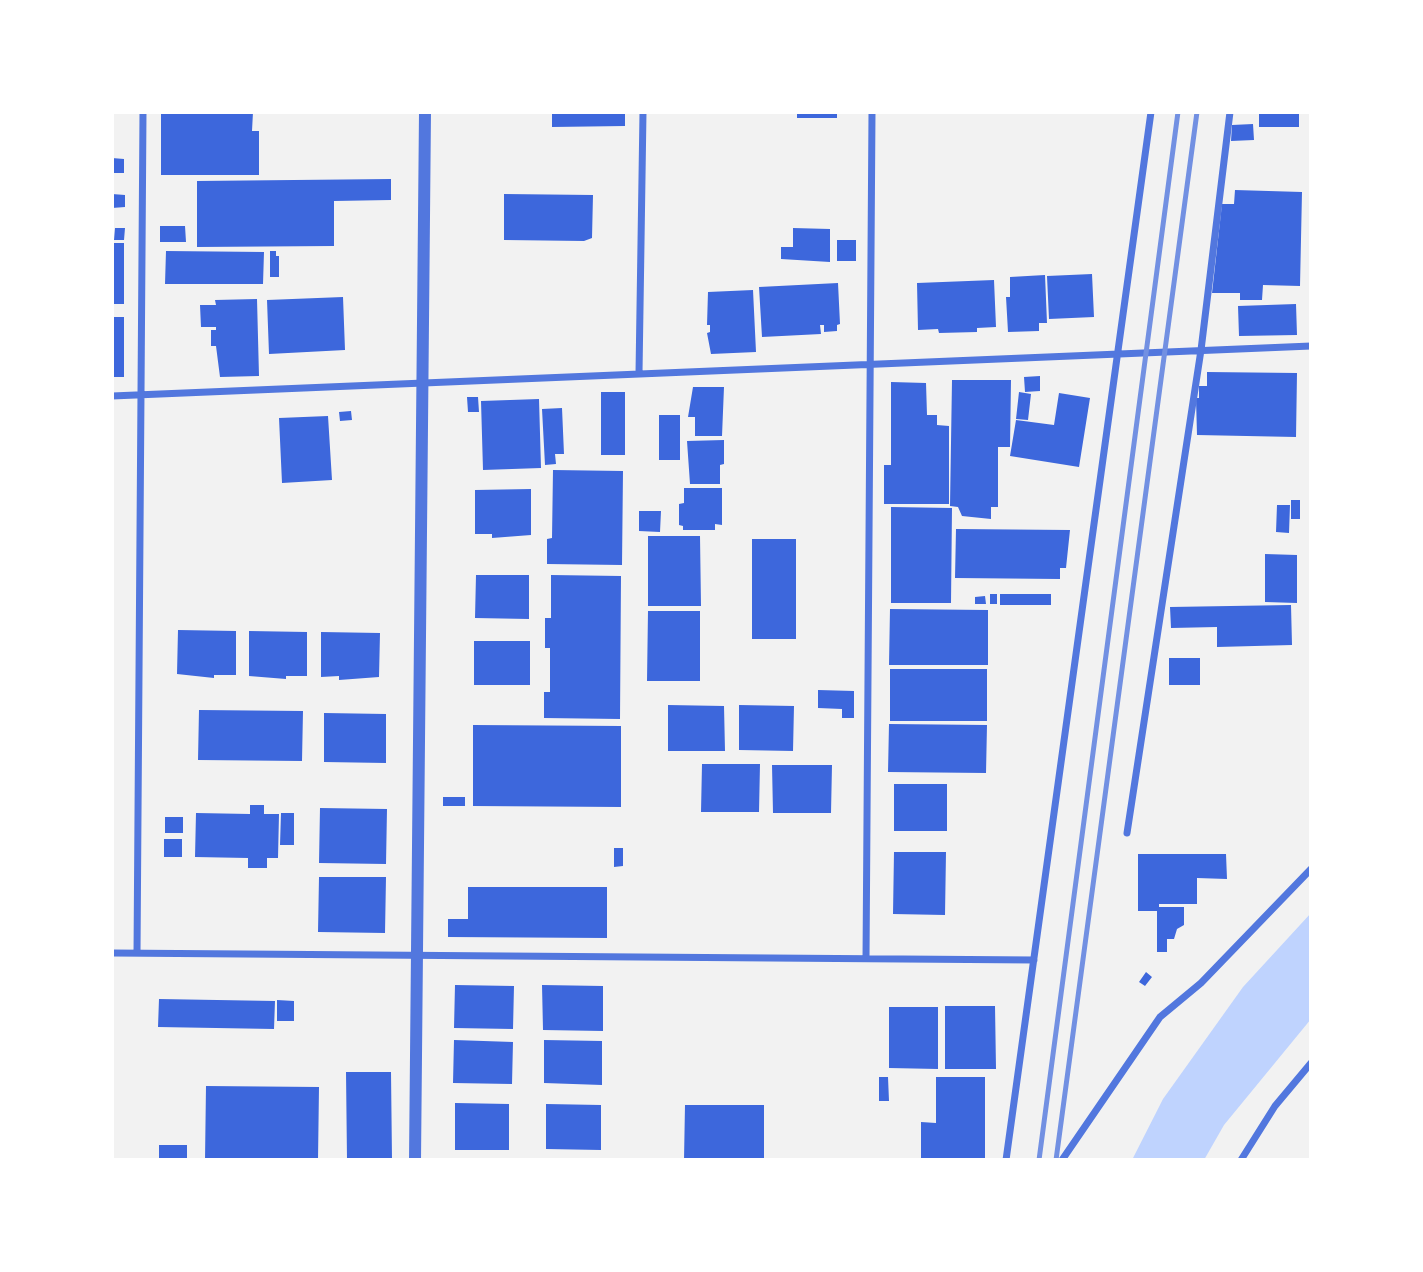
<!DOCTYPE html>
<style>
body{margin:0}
#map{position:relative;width:1423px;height:1272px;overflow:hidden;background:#f2f2f2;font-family:Mulish,sans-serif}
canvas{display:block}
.frame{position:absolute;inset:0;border:114px solid #fff;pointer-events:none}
</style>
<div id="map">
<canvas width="1423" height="1272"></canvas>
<div class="frame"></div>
</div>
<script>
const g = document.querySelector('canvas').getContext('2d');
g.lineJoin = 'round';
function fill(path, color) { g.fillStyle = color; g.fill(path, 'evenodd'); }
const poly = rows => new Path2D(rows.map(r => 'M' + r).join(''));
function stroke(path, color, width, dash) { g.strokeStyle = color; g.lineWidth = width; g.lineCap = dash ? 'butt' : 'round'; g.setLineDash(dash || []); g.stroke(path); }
fill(poly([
 [1311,913,1311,1019,1224,1125,1204,1160,1132,1160,1163,1099,1243,987]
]), '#bfd3fe');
fill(poly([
 [161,112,253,112,252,131,259,131,259,175,161,175],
 [552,112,625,112,625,126,552,127],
 [797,112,837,112,837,118,797,118],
 [1259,112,1299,112,1299,127,1259,127],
 [1253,124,1254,140,1231,141,1232,125],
 [112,158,124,159,124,173,112,173],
 [391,179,391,200,334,201,334,246,197,247,197,181],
 [1235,190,1302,192,1300,286,1263,285,1262,300,1240,300,1240,293,1212,293,1222,204,1234,204],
 [112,194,125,195,125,207,112,208],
 [504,194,593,195,592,238,584,241,504,240],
 [160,226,185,226,186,242,160,242],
 [115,228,125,228,124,240,114,240],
 [793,228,830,229,830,262,781,259,781,247,793,247],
 [837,240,856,240,856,261,837,261],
 [112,243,124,243,124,304,112,304],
 [166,251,264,252,263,284,165,284],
 [270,251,276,251,276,256,279,256,279,277,270,277],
 [1092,274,1094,317,1049,319,1047,276],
 [1045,275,1047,323,1039,323,1039,331,1008,332,1006,297,1010,297,1010,277],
 [994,280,996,327,977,328,977,332,939,333,938,329,918,330,917,283],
 [838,283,840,324,837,325,837,331,824,332,824,325,820,325,821,334,762,337,759,287],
 [753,290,756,352,711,354,707,333,710,332,710,325,707,325,708,292],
 [343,297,345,350,269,354,267,300],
 [257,299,259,376,220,377,216,346,211,346,211,330,216,330,216,327,201,327,200,305,216,305,215,300],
 [1296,304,1297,335,1239,336,1238,306],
 [112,317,124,317,124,377,112,377],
 [1207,372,1297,373,1296,437,1197,435,1196,398,1199,398,1199,386,1207,386],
 [1040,376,1040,391,1025,392,1024,377],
 [952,380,1011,380,1010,447,998,447,998,507,991,507,991,519,962,516,958,507,950,506],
 [891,382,926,383,927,415,937,415,937,425,949,426,949,504,884,504,884,465,891,465],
 [693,387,724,387,722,436,695,436,695,417,688,417],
 [601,392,625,392,625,455,601,455],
 [1019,392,1031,394,1028,420,1016,419],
 [1059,393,1090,398,1079,467,1010,456,1016,420,1054,425],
 [467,397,478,397,479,412,468,412],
 [539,399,541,468,483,470,481,401],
 [562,408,564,454,555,454,556,464,545,465,542,409],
 [351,411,352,420,340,421,339,412],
 [659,415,680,415,680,460,659,460],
 [328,416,332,480,282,483,279,418],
 [724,440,724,464,720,465,720,484,690,484,687,441],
 [553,470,623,471,622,565,547,564,547,539,552,538],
 [684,488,722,488,722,525,715,524,715,530,683,530,683,526,679,525,679,504,684,503],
 [531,489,531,535,492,538,492,534,475,534,475,490],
 [1291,500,1300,500,1300,519,1291,519],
 [1277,505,1290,505,1289,533,1276,532],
 [891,507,952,508,951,603,891,603],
 [639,511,661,511,660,532,639,531],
 [956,529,1070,530,1066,568,1060,568,1060,579,955,578],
 [648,536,700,536,701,606,648,606],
 [752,539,796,539,796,639,752,639],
 [1265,554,1297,555,1297,603,1265,602],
 [476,575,529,575,529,619,475,618],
 [551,575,621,576,620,719,544,718,544,692,550,692,550,648,545,648,545,618,551,618],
 [990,594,997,594,997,604,990,604],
 [1000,594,1051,594,1051,605,1000,605],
 [985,596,986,604,975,604,975,597],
 [1291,605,1292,645,1217,647,1217,627,1171,628,1170,607],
 [890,609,988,610,988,665,889,665],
 [648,611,700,611,700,681,647,681],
 [178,630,236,631,236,675,214,675,214,678,177,674],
 [249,631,307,632,307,676,286,676,286,679,249,676],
 [321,632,380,633,379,677,339,680,339,676,321,677],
 [474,641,530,641,530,685,474,685],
 [1169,658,1200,658,1200,685,1169,685],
 [890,669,987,669,987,721,890,721],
 [818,690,854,691,854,718,842,718,842,709,818,708],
 [668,705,724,706,725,751,668,751],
 [739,705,794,706,793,751,739,750],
 [199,710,303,711,302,761,198,760],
 [324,713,386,714,386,763,324,762],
 [889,724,987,725,986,773,888,772],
 [473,725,621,726,621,807,473,806],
 [702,764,760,764,759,812,701,812],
 [772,765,832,765,831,813,773,813],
 [894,784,947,784,947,831,894,831],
 [443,797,465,797,465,806,443,806],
 [250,805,264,805,264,814,279,814,278,858,267,858,267,868,248,868,248,858,195,857,196,813,250,814],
 [320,808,387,809,386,864,319,863],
 [281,813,294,813,294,845,280,845],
 [165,817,183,817,183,833,165,833],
 [164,839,182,839,182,857,164,857],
 [614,848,623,848,623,866,614,867],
 [894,852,946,852,945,915,893,914],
 [1138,854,1226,854,1227,879,1197,878,1197,904,1159,904,1159,907,1184,907,1184,925,1177,929,1174,939,1167,939,1167,952,1157,952,1157,911,1138,911],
 [319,877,386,877,385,933,318,932],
 [468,887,607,887,607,938,448,937,448,919,468,919],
 [1146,972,1152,977,1145,986,1139,982],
 [455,985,514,986,513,1029,454,1028],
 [542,985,603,986,603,1031,543,1030],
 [159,999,275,1001,274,1029,158,1027],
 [277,1000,294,1001,294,1021,277,1021],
 [945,1006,995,1006,996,1069,945,1069],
 [889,1007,938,1007,938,1069,889,1068],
 [454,1040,513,1042,512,1084,453,1083],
 [544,1040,602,1041,602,1085,544,1083],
 [346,1072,391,1072,392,1160,347,1160],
 [879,1077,888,1077,889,1101,879,1101],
 [936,1077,985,1077,985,1160,921,1160,921,1122,936,1123],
 [206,1086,319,1087,318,1160,205,1160],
 [455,1103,509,1104,509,1150,455,1150],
 [546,1104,601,1105,601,1150,546,1149],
 [685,1105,764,1105,764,1160,684,1160],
 [159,1145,187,1145,187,1160,159,1160]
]), '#3d67dc');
stroke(poly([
 [639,373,643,112],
 [112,396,1311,346],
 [1127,833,1201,350,1230,112],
 [112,953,1034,960],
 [137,953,143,112],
 [866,958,872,112],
 [1006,1160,1151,112],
 [1062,1160,1160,1017,1201,983,1311,869],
 [1241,1160,1275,1106,1311,1063]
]), '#5277de', 7);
stroke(poly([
 [415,1160,425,112]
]), '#5277de', 12);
stroke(poly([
 [1039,1160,1178,112],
 [1056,1160,1197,112]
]), '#7290e2', 5);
</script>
